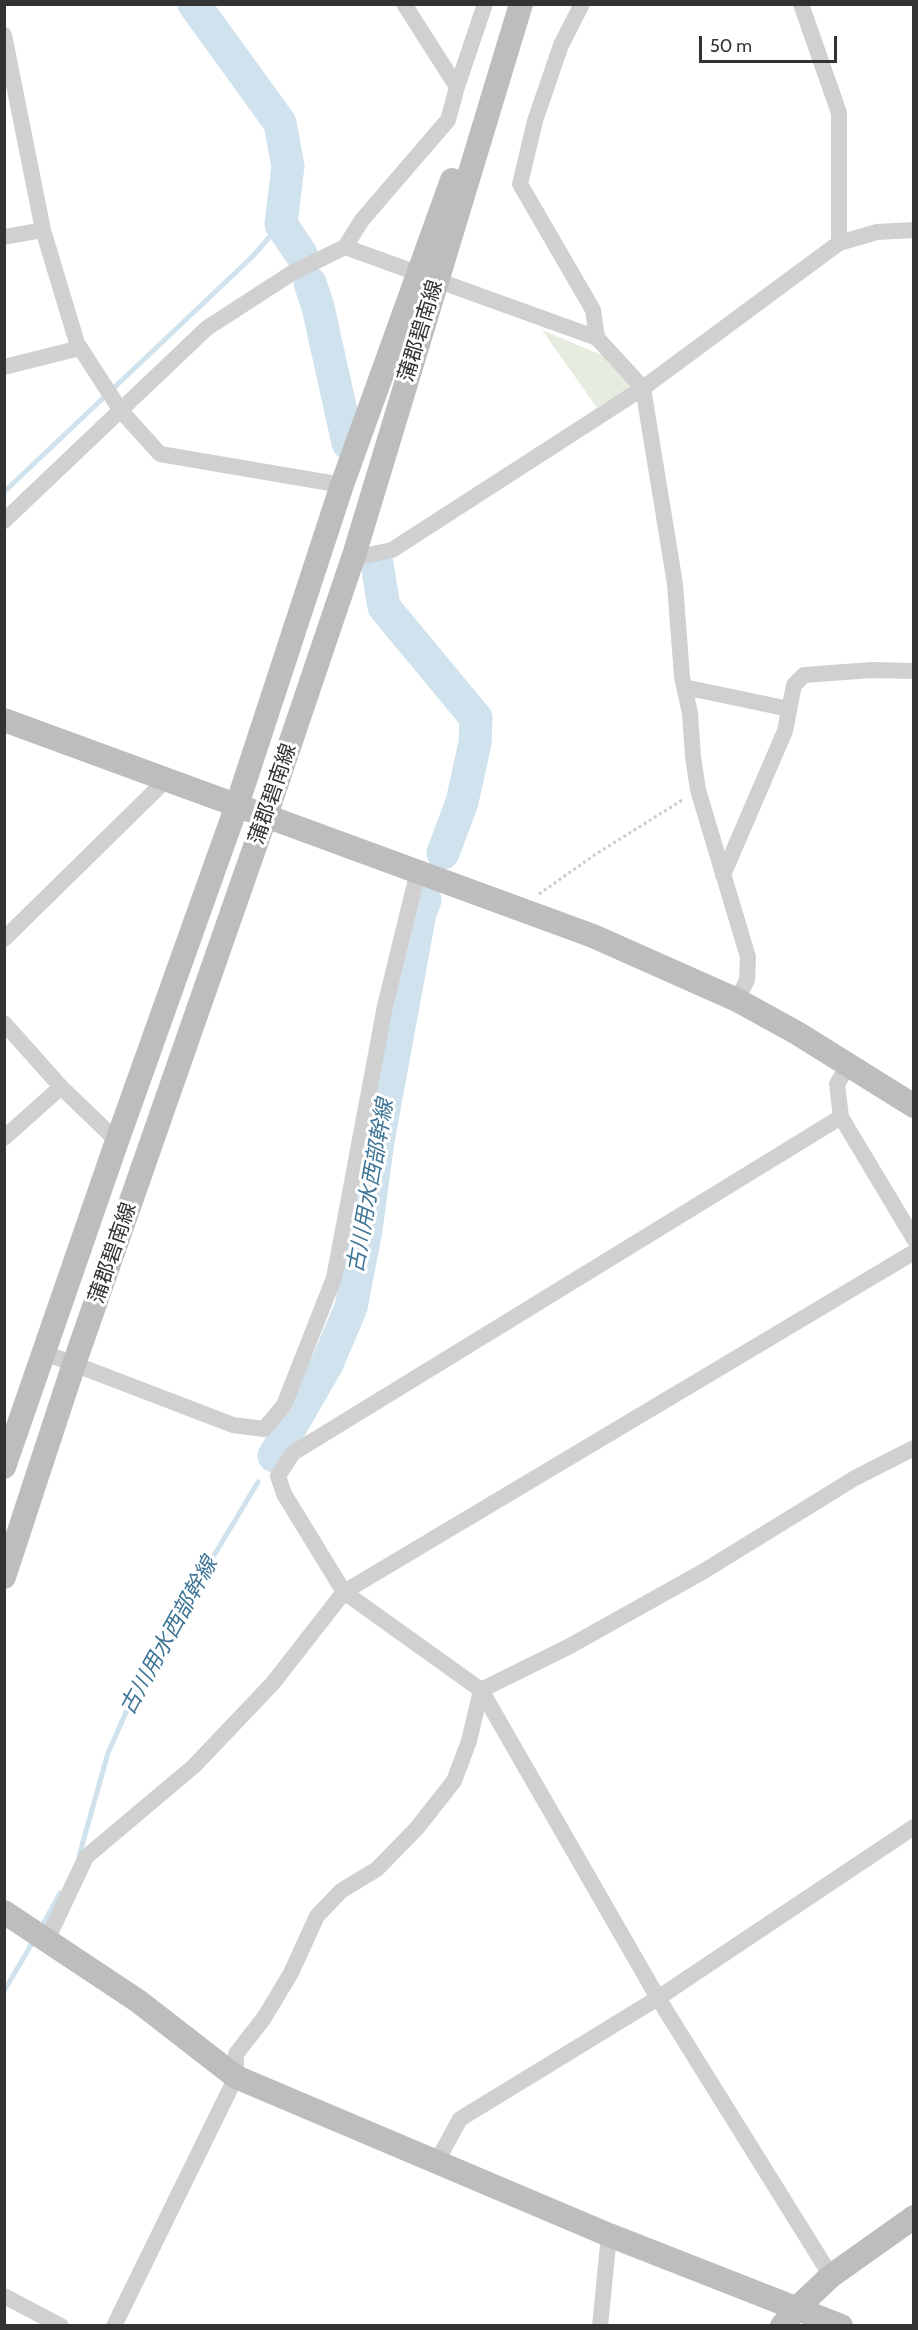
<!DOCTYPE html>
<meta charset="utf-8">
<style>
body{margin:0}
#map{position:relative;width:918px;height:2330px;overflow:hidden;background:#fff;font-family:Cabin,sans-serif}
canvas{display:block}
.frame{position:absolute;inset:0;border:6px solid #333;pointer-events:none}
.scale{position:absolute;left:699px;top:36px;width:138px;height:27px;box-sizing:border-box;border:3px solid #333;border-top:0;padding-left:8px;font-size:18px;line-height:21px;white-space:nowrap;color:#333;-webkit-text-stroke:4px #fff;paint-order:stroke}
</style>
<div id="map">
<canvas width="918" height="2330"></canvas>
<div class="frame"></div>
<div class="scale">50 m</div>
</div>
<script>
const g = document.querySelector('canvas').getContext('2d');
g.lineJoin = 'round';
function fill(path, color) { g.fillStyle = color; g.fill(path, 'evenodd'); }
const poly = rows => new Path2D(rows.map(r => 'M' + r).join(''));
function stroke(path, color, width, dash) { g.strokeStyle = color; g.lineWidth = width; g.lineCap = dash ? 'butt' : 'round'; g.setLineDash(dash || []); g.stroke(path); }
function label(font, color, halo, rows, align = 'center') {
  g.font = font + ' Cabin,"Noto Sans JP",sans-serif'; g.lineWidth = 6; g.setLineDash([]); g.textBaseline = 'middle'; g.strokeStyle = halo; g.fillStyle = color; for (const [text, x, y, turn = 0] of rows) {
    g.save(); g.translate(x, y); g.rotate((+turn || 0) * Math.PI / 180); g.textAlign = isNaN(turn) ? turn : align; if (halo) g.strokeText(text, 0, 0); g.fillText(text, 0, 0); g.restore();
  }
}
fill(poly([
 [542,330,611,359,632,387,597,408]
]), '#e6ecdf');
stroke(poly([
 [4,492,252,257,281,224],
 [79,1856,108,1753,143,1674,258,1482],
 [40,1930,60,1893],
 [4,1991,34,1940]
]), '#cfe2ee', 5);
stroke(poly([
 [194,4,280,123,288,166,281,224,301,254],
 [310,283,318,307,348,443],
 [377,564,384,607,476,718,475,743,462,802,443,853],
 [274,1456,327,1364,351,1307,366,1230,378,1141,420,913,425,900]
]), '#cfe2ee', 33);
stroke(poly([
 [539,894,596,854,684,799]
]), '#cdcdcd', 3, [3, 3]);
stroke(poly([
 [404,4,457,87],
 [582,4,561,45,535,121,520,184,593,310,597,338,643,388,675,584,682,677,690,713,693,757,698,790,748,957,747,980,737,1000],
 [801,4,839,113,839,243],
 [4,35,43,230,77,343,121,411,160,454,342,485],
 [4,237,43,230],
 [345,247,597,338],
 [4,367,80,348],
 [4,521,207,328,292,273,345,247,362,220,448,120,457,87,485,4],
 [355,552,363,556,392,550,643,388,839,243,877,232,914,230],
 [684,687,789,709],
 [723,875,785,731,794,685,804,675,872,670,914,671],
 [4,939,165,781],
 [4,1023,61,1087,117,1141],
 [848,1066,837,1084,841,1117,914,1239],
 [4,1138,61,1087],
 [45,1353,233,1425,264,1429,284,1405,334,1278,385,1006,418,871],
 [481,1690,570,1646,704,1571,855,1478,914,1448],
 [47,1940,86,1857,194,1766,273,1683,344,1592,914,1252],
 [436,2163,460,2119,658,1998,914,1827],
 [831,2276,658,1998,481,1690,344,1592,284,1494,278,1476,293,1453,841,1117],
 [4,2296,61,2326],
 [114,2326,236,2077,236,2054,264,2018,291,1973,317,1916,341,1891,377,1869,417,1828,454,1781,469,1741,481,1690],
 [600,2326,609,2235]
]), '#d0d0d0', 16);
stroke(poly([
 [4,720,593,936,737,1000,797,1033,914,1106],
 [4,1467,117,1141,237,805,342,485,452,180],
 [4,1577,74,1364,266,815,355,552,521,4],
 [4,1912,138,2001,236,2077,609,2235,841,2326],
 [782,2326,797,2308,831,2276,914,2217]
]), '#bdbdbd', 24);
label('21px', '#333', '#fff', [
 ["蒲郡碧南線",421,331,-73],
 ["蒲郡碧南線",273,794,-71],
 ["蒲郡碧南線",113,1253,-71]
]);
label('italic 22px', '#3f7597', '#fff', [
 ["古川用水西部幹線",371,1186,-80],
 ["古川用水西部幹線",169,1636,-61]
]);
</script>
